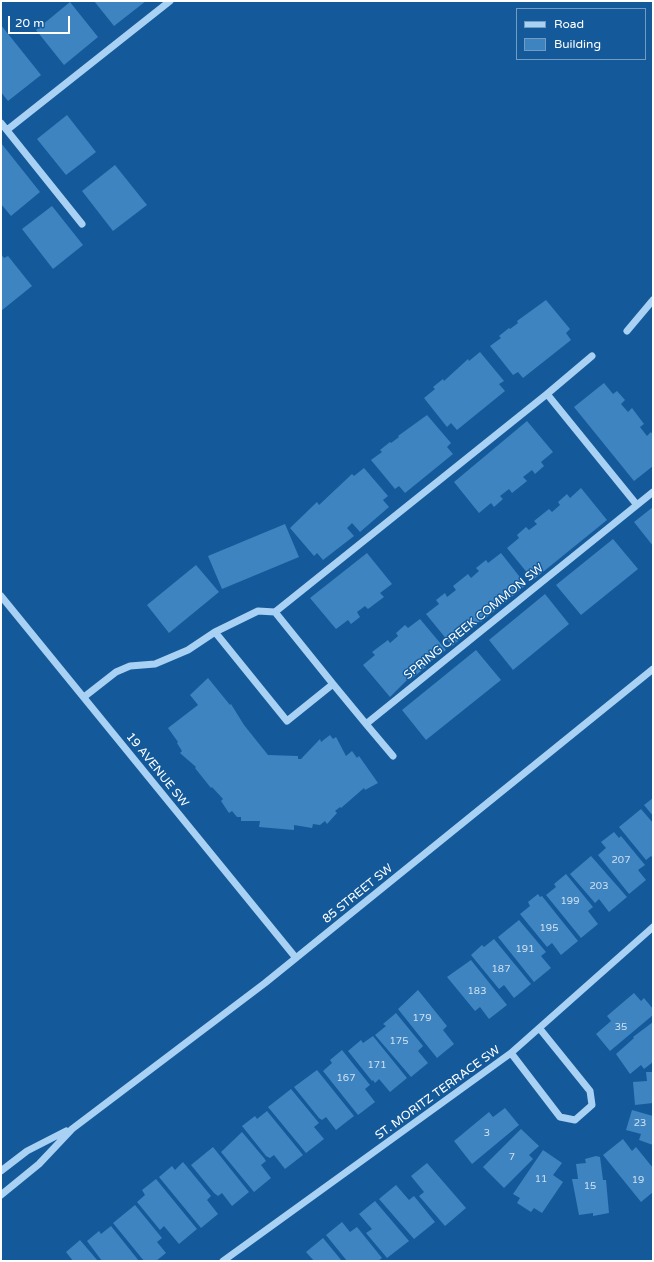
<!DOCTYPE html>
<style>
body{margin:0}
#map{position:relative;width:654px;height:1262px;overflow:hidden;background:#145a9a;font-family:"Varela Round",sans-serif}
canvas{display:block}
.frame{position:absolute;inset:0;border:2px solid #fff;pointer-events:none}
.legend{position:absolute;left:516px;top:8px;width:130px;height:52px;box-sizing:border-box;background:#145a9a;border:1px solid #729cc2;margin:0;padding:5px 7px;list-style:none;font-size:12px;color:#fff}
.legend li{display:flex;align-items:center;gap:8px;height:20px}
.legend b{width:20px;border:1px solid #729cc2}
.scale{position:absolute;left:8px;top:16px;width:62px;height:18px;box-sizing:border-box;border:2px solid #fff;border-top:0;padding-left:5px;font-size:12px;line-height:14px;white-space:nowrap;color:#fff;-webkit-text-stroke:3px #145a9a;paint-order:stroke}
</style>
<div id="map">
<canvas width="654" height="1262"></canvas>
<div class="frame"></div>
<ul class="legend">
<li><b style="height:5px;background:#a9d1f3"></b>Road</li>
<li><b style="height:11px;background:#3d84c1"></b>Building</li>
</ul>
<div class="scale">20 m</div>
</div>
<script>
const g = document.querySelector('canvas').getContext('2d');
g.lineJoin = 'round';
function fill(path, color) { g.fillStyle = color; g.fill(path, 'evenodd'); }
const poly = rows => new Path2D(rows.map(r => 'M' + r).join(''));
function stroke(path, color, width, dash) { g.strokeStyle = color; g.lineWidth = width; g.lineCap = dash ? 'butt' : 'round'; g.setLineDash(dash || []); g.stroke(path); }
function label(font, color, halo, rows, align = 'center') {
  g.font = font + ' "Varela Round",sans-serif'; g.lineWidth = 3; g.setLineDash([]); g.textBaseline = 'middle'; g.strokeStyle = halo; g.fillStyle = color; for (const [text, x, y, turn = 0] of rows) {
    g.save(); g.translate(x, y); g.rotate((+turn || 0) * Math.PI / 180); g.textAlign = isNaN(turn) ? turn : align; if (halo) g.strokeText(text, 0, 0); g.fillText(text, 0, 0); g.restore();
  }
}
fill(poly([
 [94,1,146,1,114,26],
 [70,2,98,37,64,65,36,30],
 [1,25,41,75,8,101,1,92],
 [67,115,96,152,66,175,37,139],
 [1,143,40,192,11,216,1,204],
 [115,165,147,205,113,231,82,191],
 [52,206,83,245,53,269,22,229],
 [1,254,4,258,8,256,32,286,1,311],
 [546,300,570,329,566,333,571,340,523,378,518,372,513,375,490,346,501,338,499,336,509,328,510,329,518,323,517,321],
 [480,352,504,381,499,384,505,391,457,430,451,423,447,427,424,398,435,389,433,387,443,379,444,381,468,359,469,361],
 [604,383,613,394,617,391,625,400,621,404,628,412,632,408,644,424,640,427,647,436,651,432,653,435,653,466,634,481,574,407],
 [427,415,451,443,447,447,453,454,405,493,399,486,395,489,371,460,382,452,380,450,390,442,391,443,399,437,398,436],
 [527,421,553,452,541,462,544,466,535,474,532,470,523,477,527,481,512,493,509,489,500,496,503,499,494,507,491,503,479,513,454,482],
 [364,468,388,496,383,500,389,507,360,532,352,523,347,528,354,536,323,560,317,553,314,556,290,528,317,502,319,505,352,474,354,476],
 [581,488,607,520,533,580,507,548,519,538,517,535,526,527,529,530,537,524,534,521,549,509,552,512,560,505,558,502,567,494,570,498],
 [653,507,653,546,634,522],
 [285,524,299,557,222,589,208,556],
 [613,539,638,569,581,615,556,585],
 [367,553,392,584,380,593,384,597,368,609,365,606,357,612,360,617,351,624,348,620,336,629,310,598],
 [501,553,526,585,481,622,480,621,463,635,464,636,452,646,426,614,439,604,436,600,445,593,447,597,456,590,453,586,468,574,471,578,479,571,476,568,486,560,488,563],
 [196,565,219,592,169,633,147,605],
 [545,594,569,624,513,670,489,640],
 [420,619,446,650,424,666,426,667,410,680,409,678,390,697,363,665,375,655,372,652,388,640,390,643,398,636,396,633,405,625,408,628],
 [476,650,501,680,426,740,402,710],
 [208,678,230,705,231,704,244,725,268,755,298,756,298,759,301,759,320,739,321,742,330,735,333,739,336,737,346,756,352,751,357,758,359,756,378,783,365,790,364,788,341,808,340,807,335,811,337,813,327,824,325,821,320,825,313,824,312,828,294,825,294,830,259,827,260,821,241,821,241,817,237,817,232,811,229,813,221,801,223,799,212,787,211,788,195,768,196,767,180,753,182,751,177,743,178,742,168,728,198,705,190,695],
 [653,798,653,816,644,805],
 [641,809,653,823,653,858,651,856,646,860,619,827],
 [614,832,619,838,621,836,645,865,638,870,646,880,629,894,598,855,606,848,601,842],
 [591,856,627,897,609,912,599,899,595,903,570,874],
 [566,874,593,907,588,911,598,924,581,938,546,895,556,887,554,884],
 [538,894,540,897,542,896,578,941,561,955,552,943,547,947,520,914,530,906,528,902],
 [519,920,546,952,541,956,551,968,534,982,498,937],
 [494,939,531,984,514,998,504,985,499,989,471,955,482,945,484,947],
 [471,960,507,1005,489,1019,480,1007,475,1011,447,977],
 [418,990,447,1026,443,1030,454,1044,437,1058,398,1009],
 [634,993,641,1001,644,998,653,1009,653,1015,610,1051,596,1034,611,1021,607,1016],
 [396,1013,423,1046,418,1051,428,1063,411,1077,375,1035,386,1026,383,1024],
 [653,1022,653,1062,644,1069,641,1065,630,1074,616,1054,634,1038,633,1037],
 [373,1036,407,1078,390,1092,379,1079,375,1083,373,1080,372,1081,348,1051,361,1040,363,1043],
 [342,1050,370,1085,365,1089,375,1102,358,1115,323,1071,332,1063,330,1060],
 [317,1070,354,1116,336,1130,326,1117,322,1120,319,1118,294,1087],
 [646,1072,653,1072,653,1103,635,1105,633,1082,647,1081],
 [291,1089,319,1123,314,1127,324,1139,306,1153,268,1107],
 [505,1108,519,1125,472,1164,454,1141,489,1112,493,1117],
 [632,1110,653,1116,653,1145,639,1140,641,1134,626,1130],
 [267,1111,303,1155,285,1169,274,1155,270,1158,266,1156,242,1126,255,1116,257,1119],
 [521,1129,539,1146,529,1155,533,1159,504,1188,483,1167],
 [242,1132,264,1158,266,1161,261,1165,271,1178,254,1192,221,1152],
 [623,1139,632,1151,636,1147,653,1168,653,1192,641,1202,603,1155],
 [213,1147,249,1192,232,1206,222,1193,218,1196,214,1193,191,1165],
 [543,1150,562,1163,553,1175,563,1182,542,1213,534,1208,531,1212,517,1203,520,1198,513,1194],
 [596,1156,600,1157,603,1180,606,1180,609,1213,593,1216,593,1213,579,1215,572,1179,578,1179,576,1164,586,1163,585,1159],
 [183,1162,211,1196,207,1200,218,1214,201,1228,159,1177,172,1166,175,1170],
 [427,1163,466,1208,445,1226,419,1196,424,1192,411,1176],
 [156,1179,197,1229,179,1244,164,1226,160,1230,137,1202,145,1195,142,1190],
 [396,1185,409,1200,414,1196,435,1222,414,1239,379,1199],
 [375,1201,409,1241,387,1258,366,1233,372,1229,359,1214],
 [135,1205,162,1238,157,1242,166,1253,156,1261,144,1261,113,1223],
 [342,1222,350,1232,357,1227,382,1258,378,1261,347,1261,326,1235],
 [111,1226,139,1261,102,1261,87,1241,99,1231,101,1234],
 [323,1238,342,1261,314,1261,306,1252],
 [80,1240,98,1261,73,1261,66,1252]
]), '#3d84c1');
stroke(poly([
 [1,123,82,224],
 [7,130,170,1],
 [627,331,653,300],
 [592,356,547,394,637,505],
 [1,596,296,958],
 [275,612,547,394],
 [333,684,366,724,653,492],
 [84,697,116,672,130,666,155,664,188,650,215,632,287,721,333,684,275,612,258,611,215,632],
 [366,724,393,756],
 [511,1053,560,1117,575,1120,592,1105,590,1091,540,1029],
 [1,1171,27,1151,66,1131],
 [1,1195,39,1164,72,1129,265,983,653,669],
 [223,1261,511,1053,653,927]
]), '#a9d1f3', 7);
label('10px', '#cee0f0', null, [
 ["207",621,860],
 ["203",599,886],
 ["199",570,901],
 ["195",549,928],
 ["191",525,949],
 ["187",501,969],
 ["183",477,991],
 ["179",422,1018],
 ["35",621,1027],
 ["175",399,1041],
 ["171",377,1065],
 ["167",346,1078],
 ["23",640,1123],
 ["3",487,1133],
 ["7",512,1157],
 ["11",541,1179],
 ["19",638,1180],
 ["15",590,1186]
]);
label('12px', '#fff', '#145a9a', [
 ["SPRING CREEK COMMON SW",474,622,-39],
 ["19 AVENUE SW",157,770,51],
 ["85 STREET SW",358,894,-39],
 ["ST. MORITZ TERRACE SW",438,1093,-36]
]);
</script>
